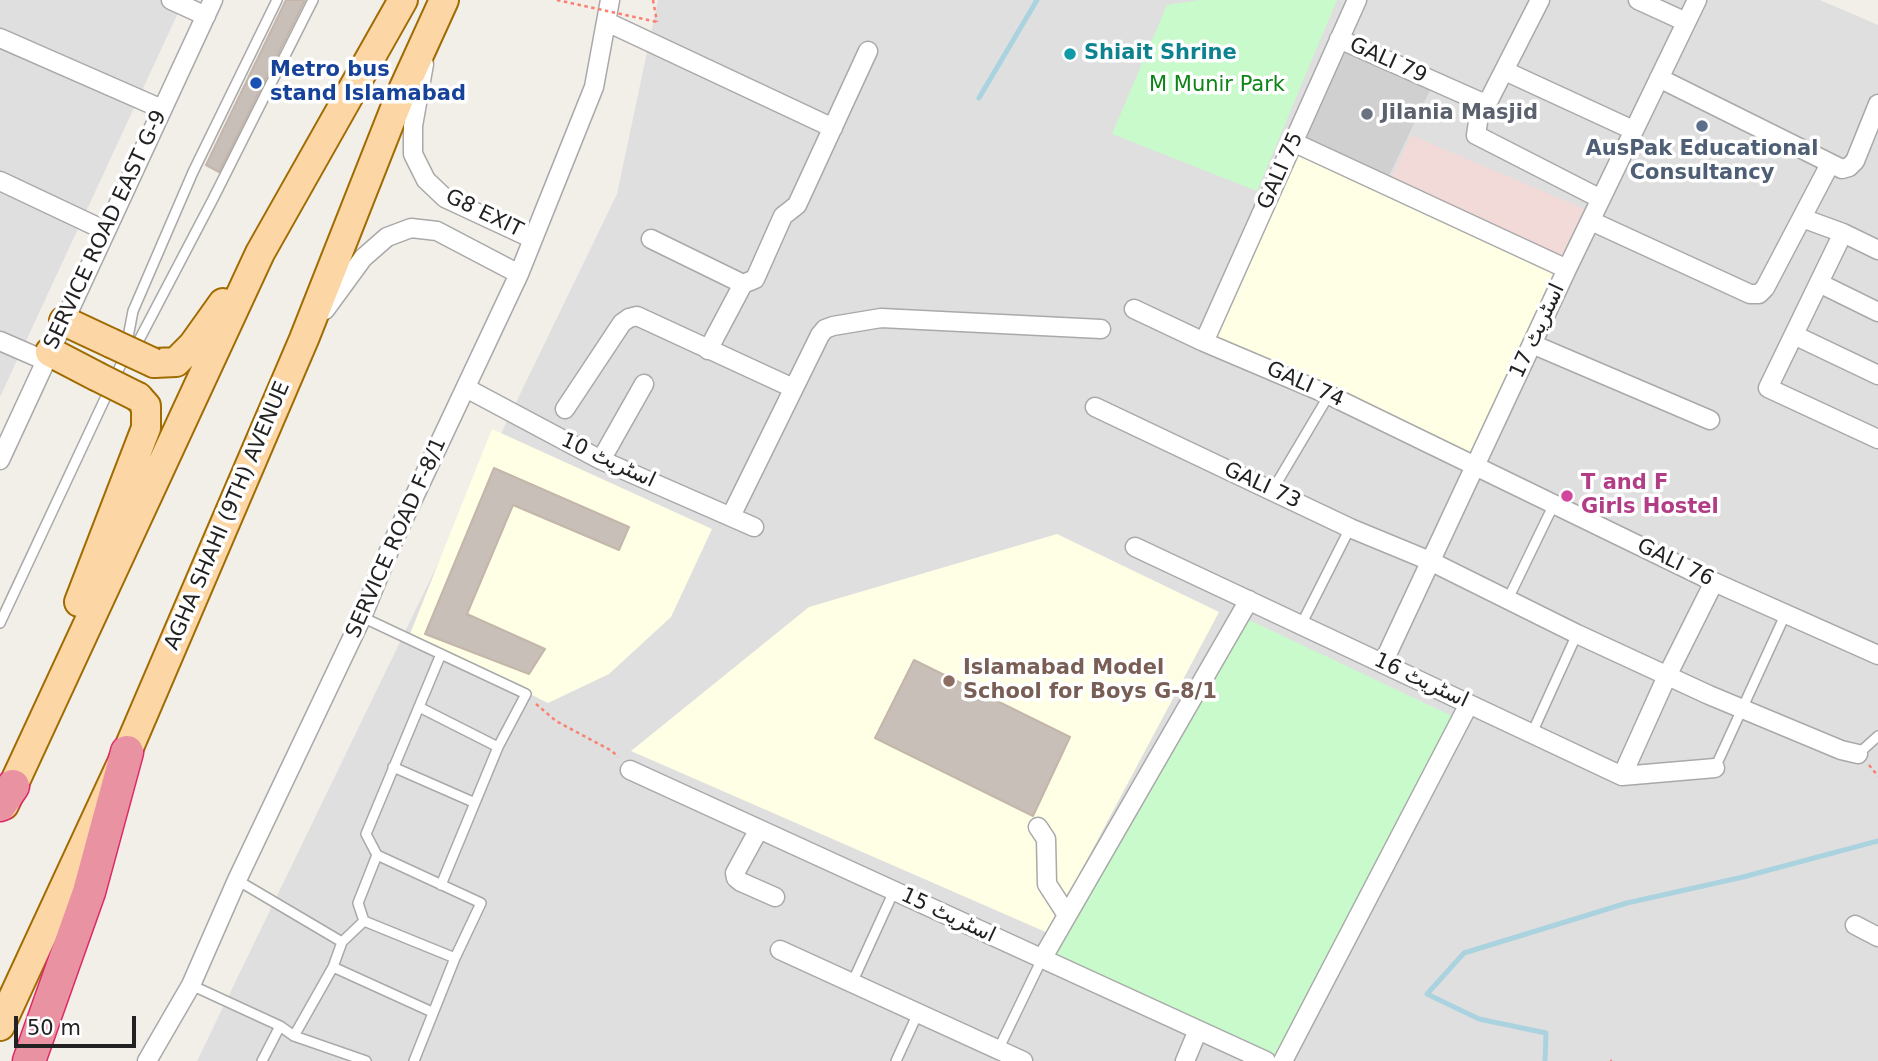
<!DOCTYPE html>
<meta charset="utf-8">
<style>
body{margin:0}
#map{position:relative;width:1878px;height:1061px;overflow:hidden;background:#f2efe9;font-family:"DejaVu Sans",sans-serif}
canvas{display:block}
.scale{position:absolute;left:14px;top:1016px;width:122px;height:32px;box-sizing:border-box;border:4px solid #222;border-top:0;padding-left:9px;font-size:21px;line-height:24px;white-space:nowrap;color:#222;-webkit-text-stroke:5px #fff;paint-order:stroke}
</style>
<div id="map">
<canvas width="1878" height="1061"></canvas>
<div class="scale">50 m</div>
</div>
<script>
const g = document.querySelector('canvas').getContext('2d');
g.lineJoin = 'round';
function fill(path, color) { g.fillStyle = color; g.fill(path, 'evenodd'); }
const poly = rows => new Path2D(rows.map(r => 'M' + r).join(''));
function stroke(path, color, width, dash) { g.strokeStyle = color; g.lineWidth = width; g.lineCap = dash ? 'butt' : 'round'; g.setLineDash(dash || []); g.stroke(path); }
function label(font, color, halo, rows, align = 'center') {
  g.font = font + ' "DejaVu Sans","Noto Sans Arabic",sans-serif'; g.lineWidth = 7; g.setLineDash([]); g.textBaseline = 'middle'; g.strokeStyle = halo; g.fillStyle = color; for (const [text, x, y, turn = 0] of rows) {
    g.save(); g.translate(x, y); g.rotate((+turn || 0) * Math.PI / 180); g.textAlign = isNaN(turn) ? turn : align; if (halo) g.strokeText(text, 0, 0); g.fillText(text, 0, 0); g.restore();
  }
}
fill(poly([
 [0,0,184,0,0,397],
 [658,0,1820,0,1878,25,1878,1061,197,1061,617,194]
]), '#e0dfdf');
fill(poly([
 [1411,135,1584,209,1563,258,1391,179]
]), '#f2dad9');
fill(poly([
 [1301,151,1556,269,1468,459,1213,341],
 [492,429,712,529,671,617,609,674,548,703,410,634],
 [1057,534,1219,612,1048,933,631,751,809,607]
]), '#ffffe5');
fill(poly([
 [1343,47,1431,88,1387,180,1305,139]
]), '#d0d0d0');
fill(poly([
 [1199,0,1337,0,1257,191,1112,134,1167,5],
 [1245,618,1452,716,1277,1060,1051,951]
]), '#c8facc');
stroke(poly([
 [979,98,1037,0],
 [1545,1061,1546,1033,1479,1019,1427,994,1464,953,1627,903,1743,877,1878,841]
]), '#aad3df', 5);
const building = poly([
 [286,0,305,0,219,172,206,165,286,0],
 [494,468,629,527,619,550,513,505,467,614,545,649,529,674,425,634,494,468],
 [914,660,1070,737,1033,816,875,738,914,660]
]);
fill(building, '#c7bfb8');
stroke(building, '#c4b6ab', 2);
const lane = poly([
 [133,349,137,344,213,199,313,0],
 [1272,491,1329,395],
 [1508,599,1554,504],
 [362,617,526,694,498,747,441,885],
 [0,623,124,358,133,311,193,172,277,0],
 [1301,625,1350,528],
 [419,707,498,747],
 [1532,733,1577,634],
 [1858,754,1878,736],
 [393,767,473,802],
 [1715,768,1786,613],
 [377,855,358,903,364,921,455,958],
 [237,880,342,942],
 [333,967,432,1012],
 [852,983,894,891],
 [191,985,280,1026,294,1036,366,1061],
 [294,1036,333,967,342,942,364,921],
 [998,1050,1042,959],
 [262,1061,280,1026],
 [414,1061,455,958,481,903,377,855,366,834,441,654],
 [896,1061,918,1013]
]);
const street = poly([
 [171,0,206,16],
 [1638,0,1686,22],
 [607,22,833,128],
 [0,38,162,109],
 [1339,39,1481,102,1489,100,1540,0],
 [424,64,413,126,413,154,426,180,445,198,533,239],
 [1505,71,1633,130],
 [1659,78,1842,169,1849,167,1855,161,1878,104],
 [1481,102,1476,135,1601,199],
 [1295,143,1567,269],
 [0,181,106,231],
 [1802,218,1843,233,1768,388,1878,439],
 [1591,221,1750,294,1759,294,1765,288,1830,164],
 [1843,233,1878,250],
 [651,239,743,284],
 [1819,283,1878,312],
 [1134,309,1204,342,1329,395,1714,582,1878,655],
 [325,310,363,258,387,237,411,228,437,231,519,274],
 [1794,335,1878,375],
 [0,341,46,361],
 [1204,342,1357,0],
 [1532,344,1710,420],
 [708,350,743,284,755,279,783,216,797,205,868,51],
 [466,388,601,460,754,527],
 [1095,407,1350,528,1430,561,1577,634,1709,695,1841,750,1858,754],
 [565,409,622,323,629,318,637,316,793,388],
 [0,460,213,0],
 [601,460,644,384],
 [731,516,820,335,825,329,833,326,881,318,1101,329],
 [1135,547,1622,776,1715,768],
 [1383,663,1567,269,1697,0],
 [630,770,1266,1061],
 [1622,776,1667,676,1714,582],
 [1038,827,1046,839,1047,884,1067,915],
 [759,829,735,873,736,878,741,882,775,897],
 [1855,925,1878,937],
 [780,950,1023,1061],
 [1042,959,1249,600],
 [147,1061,191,985,237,880,362,617,391,546,519,274,594,87,610,0],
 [1185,1061,1198,1030],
 [1283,1061,1469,704]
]);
const primary = poly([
 [64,321,111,343],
 [50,352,96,376],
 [154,363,176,362,193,345,223,303],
 [79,602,146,428,146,406,138,397],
 [4,805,260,253,403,0],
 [0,1026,127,752,304,339,398,101,444,0]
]);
const highway = poly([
 [0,805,13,786],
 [29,1061,89,892,127,752]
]);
stroke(lane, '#a9a9a9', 12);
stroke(street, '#a9a9a9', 21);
stroke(primary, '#a06b00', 32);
stroke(highway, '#dc2a67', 35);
stroke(poly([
 [653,0,657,22],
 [536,704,556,721,612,751,618,757],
 [1869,765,1878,776],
 [1610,1061,1612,1061]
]), '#fa8072', 2.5, [3.5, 3.5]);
stroke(lane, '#fff', 9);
stroke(street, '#fff', 18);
stroke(primary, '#fcd6a4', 28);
stroke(highway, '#e892a2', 32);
const primaryBridge = poly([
 [111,343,154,363],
 [96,376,138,397]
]);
stroke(primaryBridge, '#a06b00', 32, []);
stroke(poly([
 [557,0,657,22]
]), '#fa8072', 2.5, [3.5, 3.5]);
stroke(primaryBridge, '#fcd6a4', 28);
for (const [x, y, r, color] of [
 [1070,54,7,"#0f9aa8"],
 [256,83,7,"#1a4fb4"],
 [1367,114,7,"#6b7280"],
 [1702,126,7,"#5c6f8a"],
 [1567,496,7,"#d1479c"],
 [949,681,7,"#8d6e63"]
]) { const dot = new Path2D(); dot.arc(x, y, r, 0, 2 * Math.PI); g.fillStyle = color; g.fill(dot); stroke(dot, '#fff', 2.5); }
label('bold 21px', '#0d838f', '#fff', [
 ["Shiait Shrine",1084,54]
], 'left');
label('21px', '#222', '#fff', [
 ["GALI 79",1388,61,24],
 ["GALI 75",1281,171,-66],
 ["G8 EXIT",484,214,26],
 ["SERVICE ROAD EAST G-9",106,230,-65],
 ["اسٹریٹ 17",1538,331,-65],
 ["GALI 74",1305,385,24],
 ["اسٹریٹ 10",608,461,25],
 ["GALI 73",1262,486,25],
 ["AGHA SHAHI (9TH) AVENUE",228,516,-67],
 ["SERVICE ROAD F-8/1",397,538,-66],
 ["GALI 76",1675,563,26],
 ["اسٹریٹ 16",1421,681,25],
 ["اسٹریٹ 15",948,916,25]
]);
label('bold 21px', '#164399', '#fff', [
 ["Metro bus",270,71],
 ["stand Islamabad",270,95]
], 'left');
label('21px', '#0c8416', '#fff', [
 ["M Munir Park",1217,86]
]);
label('bold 21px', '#5b616d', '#fff', [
 ["Jilania Masjid",1381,114]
], 'left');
label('bold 21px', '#4e5e75', '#fff', [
 ["AusPak Educational",1702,150],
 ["Consultancy",1702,174]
]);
label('bold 21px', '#b23c85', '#fff', [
 ["T and F",1581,484],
 ["Girls Hostel",1581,508]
], 'left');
label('bold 21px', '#785e54', '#fff', [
 ["Islamabad Model",963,669],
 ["School for Boys G-8/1",963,693]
], 'left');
</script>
